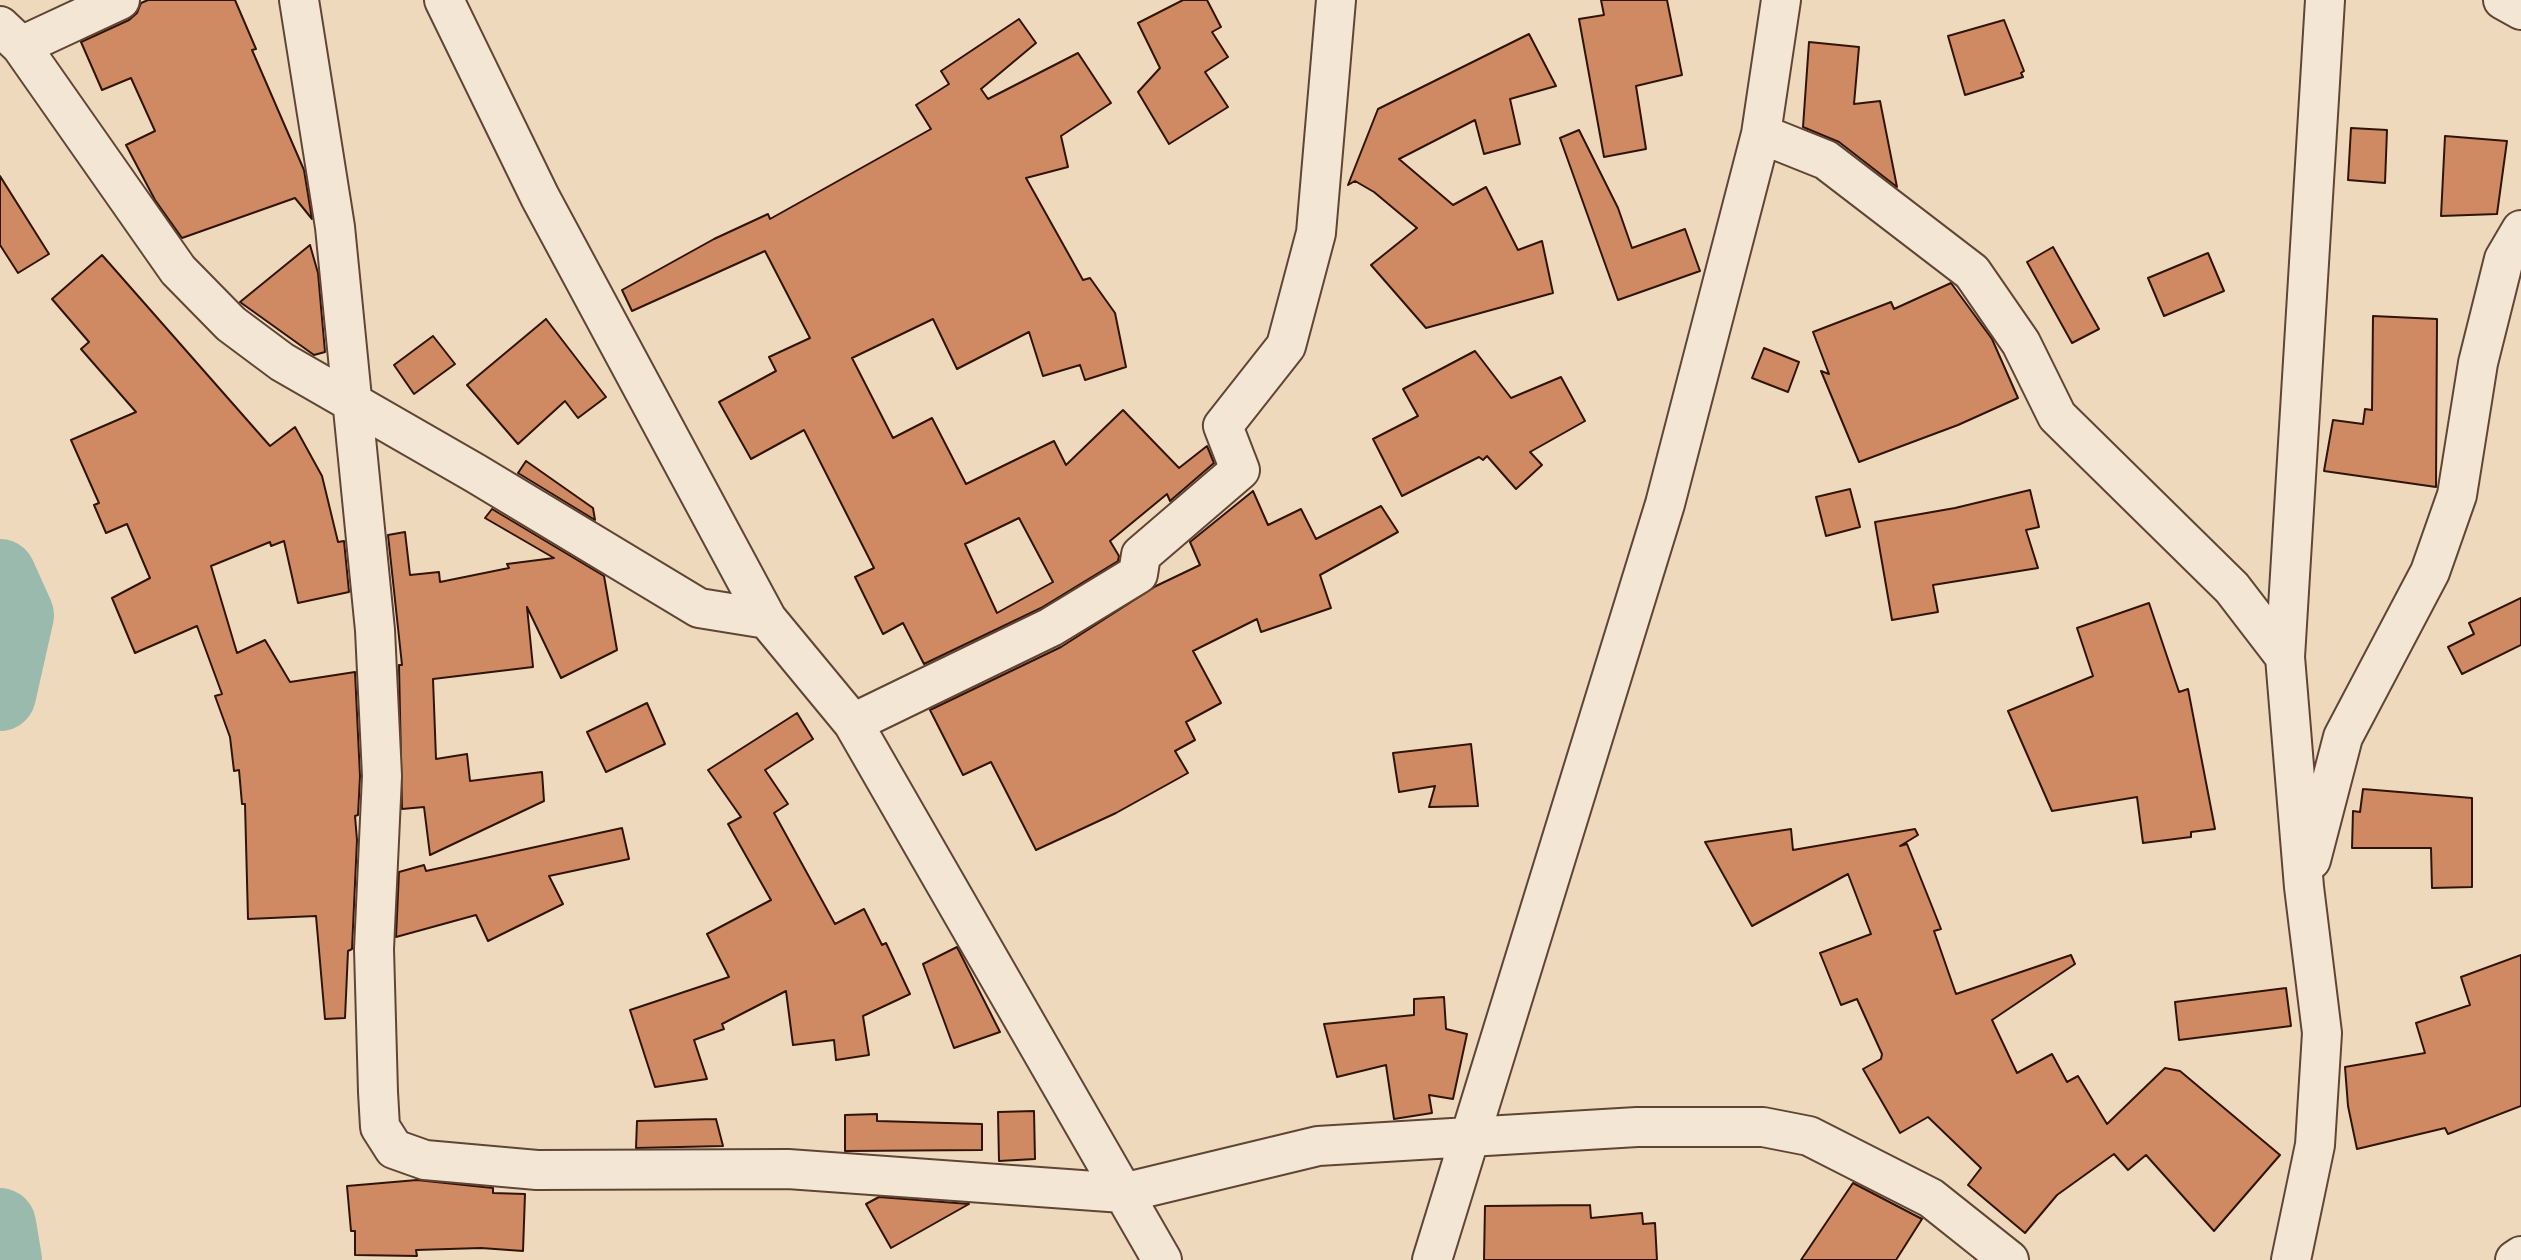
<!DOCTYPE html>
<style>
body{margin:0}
canvas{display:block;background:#eed9bd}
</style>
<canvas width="2521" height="1260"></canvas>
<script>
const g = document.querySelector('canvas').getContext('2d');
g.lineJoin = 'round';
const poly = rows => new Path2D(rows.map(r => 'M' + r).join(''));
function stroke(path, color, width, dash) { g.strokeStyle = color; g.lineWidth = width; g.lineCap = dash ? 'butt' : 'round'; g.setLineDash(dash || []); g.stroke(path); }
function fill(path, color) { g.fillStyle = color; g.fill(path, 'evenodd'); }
stroke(poly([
 [0,575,18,615,0,695],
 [0,1224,6,1260]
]), '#9abaad', 72);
const building = poly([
 [148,0,235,0,256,49,252,50,304,170,312,219,295,198,182,238,155,200,126,145,155,131,131,78,102,90,81,42,129,20,137,13,141,3,148,0],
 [1183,0,1207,0,1221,27,1212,32,1228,57,1205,72,1228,107,1169,144,1138,92,1160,68,1138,23,1183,0],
 [1601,0,1667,0,1682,75,1636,86,1646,149,1604,157,1579,19,1604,15,1601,0],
 [1019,19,1036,43,981,89,988,99,1078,53,1111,103,1061,136,1068,167,1026,178,1083,280,1090,278,1115,313,1126,367,1085,380,1080,365,1043,376,1029,332,957,369,933,319,852,358,893,438,932,418,966,484,1054,441,1066,465,1123,410,1179,468,1207,446,1214,463,1170,501,1167,494,1110,541,1119,556,1118,561,1041,608,924,664,903,623,883,634,855,577,874,568,804,430,751,459,719,402,776,371,769,357,810,338,765,251,632,311,622,290,714,239,768,214,770,219,931,129,916,105,949,84,941,71,1019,19],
 [1019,518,1053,582,997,613,965,544,1019,518],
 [2004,20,2024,71,2021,73,2023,77,1965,95,1948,36,2004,20],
 [1529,34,1556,86,1510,99,1520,144,1484,154,1475,120,1399,159,1453,205,1486,187,1518,250,1542,241,1553,293,1426,328,1371,265,1417,228,1374,192,1355,181,1348,185,1378,109,1529,34],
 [1809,42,1859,47,1854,104,1880,101,1897,187,1839,142,1803,127,1809,42],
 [2351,128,2387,130,2385,183,2348,180,2351,128],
 [1579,130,1618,208,1632,248,1685,229,1700,271,1618,300,1560,138,1579,130],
 [2445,136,2507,141,2497,214,2441,216,2445,136],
 [0,176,49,254,18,273,0,245,0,176],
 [310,245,318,273,325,352,314,355,240,302,310,245],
 [2053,247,2099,329,2072,343,2027,262,2053,247],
 [2208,253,2224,291,2164,316,2148,278,2208,253],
 [102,255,270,446,295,427,322,476,338,542,344,541,349,592,298,603,284,541,271,546,270,542,211,566,237,653,265,640,290,682,355,672,360,776,358,815,355,816,357,840,352,949,348,951,345,1018,325,1019,316,916,248,919,245,804,242,804,239,770,234,771,230,737,215,696,222,694,197,626,135,653,112,598,150,578,127,524,106,533,94,505,99,503,71,440,136,412,81,349,89,342,52,299,102,255],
 [1951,283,1992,339,2018,398,1958,425,1859,462,1821,371,1829,374,1813,332,1891,302,1894,309,1951,283],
 [2373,316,2437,319,2436,487,2324,471,2333,420,2363,424,2365,409,2372,410,2373,316],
 [546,319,606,397,578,418,565,401,518,444,467,385,546,319],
 [433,336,455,364,414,394,394,365,433,336],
 [1764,348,1799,362,1788,392,1752,378,1764,348],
 [1475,351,1511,398,1561,377,1585,421,1530,452,1542,465,1516,489,1487,456,1483,460,1479,457,1402,496,1373,439,1418,416,1403,389,1475,351],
 [526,461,593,508,595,520,518,473,526,461],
 [1850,489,1860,527,1826,536,1816,497,1850,489],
 [2030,490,2039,527,2026,530,2038,568,1933,585,1938,612,1892,620,1875,522,1955,508,2030,490],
 [1253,491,1268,525,1301,509,1316,539,1381,506,1398,532,1320,575,1331,608,1261,632,1257,619,1193,651,1221,703,1186,722,1195,740,1175,751,1188,773,1116,813,1036,850,991,762,963,775,930,710,1061,647,1156,586,1200,565,1190,542,1253,491],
 [492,509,604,576,617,650,561,678,527,607,533,667,433,679,436,759,467,754,470,781,542,772,544,801,430,855,424,807,402,809,399,665,402,665,388,535,405,532,410,575,439,572,440,582,509,568,507,564,554,558,485,518,492,509],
 [2521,598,2521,645,2462,674,2448,647,2474,634,2469,623,2521,598],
 [2149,603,2179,692,2188,689,2215,829,2191,832,2191,837,2143,843,2137,797,2052,811,2008,711,2093,676,2077,628,2149,603],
 [647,703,665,744,606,772,587,732,647,703],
 [797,713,813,739,765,770,788,804,774,813,835,924,864,909,882,945,886,943,910,994,863,1016,869,1055,836,1060,834,1040,793,1045,786,991,722,1024,724,1029,694,1040,707,1079,655,1087,630,1010,729,977,707,934,771,900,728,824,741,817,708,770,797,713],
 [1471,744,1478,806,1429,807,1435,786,1399,792,1393,753,1471,744],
 [2363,789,2472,798,2472,887,2432,888,2431,848,2352,848,2353,811,2360,812,2363,789],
 [622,828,629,859,549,876,563,904,488,941,476,915,396,937,399,872,424,865,426,871,622,828],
 [1791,829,1793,850,1915,829,1918,835,1900,846,1907,844,1941,929,1934,931,1956,994,2071,955,2075,964,1992,1020,2017,1073,2052,1054,2067,1082,2078,1076,2107,1124,2165,1068,2180,1071,2280,1155,2214,1231,2146,1155,2128,1170,2114,1154,2057,1195,2025,1233,1968,1185,1981,1168,1928,1117,1900,1133,1863,1069,1881,1059,1882,1054,1857,999,1841,1005,1820,953,1871,934,1848,874,1752,926,1705,842,1791,829],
 [957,947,1000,1032,954,1048,923,964,957,947],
 [2521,955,2521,1106,2448,1134,2445,1128,2357,1149,2348,1106,2345,1067,2425,1053,2416,1023,2470,1005,2461,977,2521,955],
 [2286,988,2291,1026,2179,1040,2175,1002,2286,988],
 [1444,997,1446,1029,1467,1034,1453,1099,1429,1095,1432,1113,1394,1119,1386,1065,1337,1077,1324,1024,1414,1015,1414,999,1444,997],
 [1034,1111,1035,1159,999,1161,998,1112,1034,1111],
 [877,1114,877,1121,982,1124,982,1150,845,1151,845,1115,877,1114],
 [716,1119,723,1146,636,1148,637,1121,716,1119],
 [417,1180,493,1188,493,1193,525,1194,523,1251,481,1248,416,1250,417,1256,355,1255,355,1231,351,1231,347,1186,417,1180],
 [1853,1183,1922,1219,1896,1260,1801,1260,1853,1183],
 [879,1197,969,1204,891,1248,866,1204,879,1197],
 [1590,1205,1591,1218,1642,1213,1643,1224,1655,1223,1657,1260,1484,1260,1485,1206,1590,1205]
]);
fill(building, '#cf8a63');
stroke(building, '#311408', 2);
const minor = poly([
 [299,0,335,227,375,630,382,776,374,949,378,1092,380,1127,394,1149,425,1160,537,1170,788,1169,1123,1193,1318,1146,1637,1127,1763,1127,1809,1136,1931,1198,2009,1260],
 [444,0,540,197,767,619,853,723,1162,1260],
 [2503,0,2521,10],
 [0,26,21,46,178,270,231,324,282,362,475,473,699,608,767,619],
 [21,46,120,0],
 [1761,134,1826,160,1972,272,2021,343,2057,416,2232,588,2285,657,2304,887,2322,1033,2315,1145,2291,1260],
 [2285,657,2325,0],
 [853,723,1051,627,1138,574,1141,555,1240,470,1223,426,1286,346,1316,233,1336,0],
 [2311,860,2343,737,2430,572,2457,495,2478,363,2504,259,2521,230],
 [1432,1260,1665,504,1761,134,1781,0],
 [2515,1260,2521,1256]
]);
stroke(minor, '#604535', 42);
stroke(minor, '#f4e6d4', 38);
</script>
